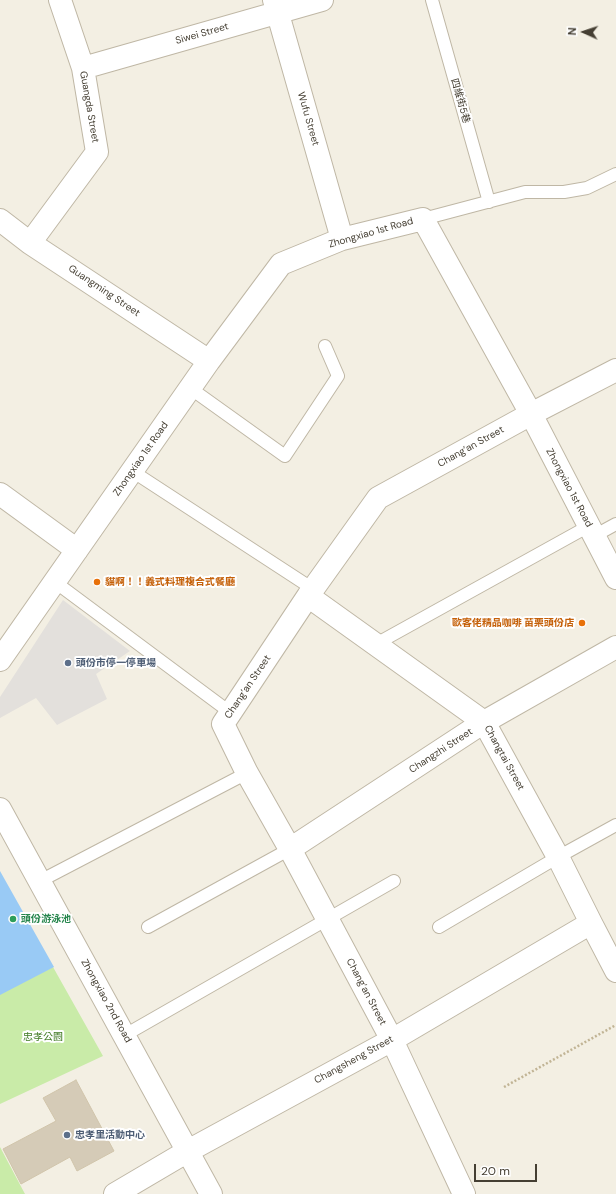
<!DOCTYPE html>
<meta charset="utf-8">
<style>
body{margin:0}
#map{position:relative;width:616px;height:1194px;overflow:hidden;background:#f3efe3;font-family:"DM Sans",sans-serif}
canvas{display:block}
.north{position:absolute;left:564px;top:12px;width:40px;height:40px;-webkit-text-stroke:3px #fff;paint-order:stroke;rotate:273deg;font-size:11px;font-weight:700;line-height:16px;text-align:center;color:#453f33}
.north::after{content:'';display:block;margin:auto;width:14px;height:18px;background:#453f33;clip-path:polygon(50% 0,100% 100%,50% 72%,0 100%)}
.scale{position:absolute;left:474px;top:1164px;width:63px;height:18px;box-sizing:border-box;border:2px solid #453f33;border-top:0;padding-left:5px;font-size:12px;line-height:14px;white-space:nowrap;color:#453f33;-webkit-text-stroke:3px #fff;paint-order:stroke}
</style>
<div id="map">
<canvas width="616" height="1194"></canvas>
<div class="north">N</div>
<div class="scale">20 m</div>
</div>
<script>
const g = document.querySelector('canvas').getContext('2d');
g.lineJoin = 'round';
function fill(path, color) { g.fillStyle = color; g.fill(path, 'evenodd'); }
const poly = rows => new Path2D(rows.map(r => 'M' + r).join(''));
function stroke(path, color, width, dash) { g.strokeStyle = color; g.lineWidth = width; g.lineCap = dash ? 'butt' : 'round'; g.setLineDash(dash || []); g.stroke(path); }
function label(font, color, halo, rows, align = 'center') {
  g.font = font + ' "DM Sans","Noto Sans TC",sans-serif'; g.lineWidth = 4; g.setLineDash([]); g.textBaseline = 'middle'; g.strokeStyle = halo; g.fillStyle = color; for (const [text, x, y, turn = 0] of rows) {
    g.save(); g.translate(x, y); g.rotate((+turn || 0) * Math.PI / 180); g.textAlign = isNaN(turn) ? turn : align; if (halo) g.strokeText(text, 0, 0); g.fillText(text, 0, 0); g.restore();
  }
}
fill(poly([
 [53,967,103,1056,0,1104,0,994],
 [0,1147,25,1194,0,1194]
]), '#c9eba8');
fill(poly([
 [63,600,130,651,96,674,107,699,57,725,36,698,0,718,0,697]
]), '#e3e0dc');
fill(poly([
 [0,871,54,967,0,995]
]), '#99caf5');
const building = poly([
 [76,1080,114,1151,77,1171,70,1157,21,1184,3,1149,56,1121,43,1098,76,1080]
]);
fill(building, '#d5cbb7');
stroke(building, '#d0c4aa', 1);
const service = poly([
 [432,0,489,202],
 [423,219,525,192,564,192,587,188,616,174],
 [190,388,285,456,338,376,325,346],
 [132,471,313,589],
 [594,536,616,524],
 [55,582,231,713],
 [376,644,589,526],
 [40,881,247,773],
 [148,927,290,849],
 [439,927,558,857,616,825],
 [125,1035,394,881]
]);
const minor = poly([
 [274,0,342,239],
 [83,68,322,0],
 [0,220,30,243,209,361],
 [30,243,97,152,83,68,60,0],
 [0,494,77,550],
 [308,596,484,722,558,857,591,923,616,971],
 [0,660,209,361,281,264,342,239,423,219,531,414,616,578],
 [0,809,211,1194],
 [290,849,484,722,616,647],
 [115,1194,188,1151,392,1040,591,923],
 [464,1194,392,1040,290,849,247,773,223,724,308,596,378,498,531,414,616,370]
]);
stroke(service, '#bfb7a5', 14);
stroke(minor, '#bfb7a5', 24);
stroke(poly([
 [504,1087,616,1025]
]), '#c1b495', 2.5, [2, 2]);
stroke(service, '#fff', 12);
stroke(minor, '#fff', 22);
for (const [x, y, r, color] of [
 [97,582,4,"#e8710a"],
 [582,623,4,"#e8710a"],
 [68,663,4,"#5c6f8a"],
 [13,919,4,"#2e9e5b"],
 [67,1135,4,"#5c6f8a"]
]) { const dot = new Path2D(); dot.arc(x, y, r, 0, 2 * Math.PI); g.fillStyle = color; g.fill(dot); stroke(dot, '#fff', 1.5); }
label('10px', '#453f33', '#fff', [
 ["Siwei Street",202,34,-16],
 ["四維街5巷",460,101,74],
 ["Guangda Street",89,107,80],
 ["Wufu Street",308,119,74],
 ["Zhongxiao 1st Road",371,233,-16],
 ["Guangming Street",104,291,34],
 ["Chang’an Street",471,447,-29],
 ["Zhongxiao 1st Road",141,459,-55],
 ["Zhongxiao 1st Road",569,488,62],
 ["Chang’an Street",248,687,-56],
 ["Changzhi Street",441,751,-33],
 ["Changtai Street",504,758,61],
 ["Chang’an Street",366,992,62],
 ["Zhongxiao 2nd Road",106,1001,61],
 ["Changsheng Street",354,1060,-29]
]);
label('bold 10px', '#c56008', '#fff', [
 ["貓啊！！義式料理複合式餐廳",105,582],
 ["歐客佬精品咖啡 苗栗頭份店",574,623,"right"]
], 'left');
label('bold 10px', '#4e5e75', '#fff', [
 ["頭份市停一停車場",76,663],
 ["忠孝里活動中心",75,1135]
], 'left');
label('bold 10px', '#27864d', '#fff', [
 ["頭份游泳池",21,919]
], 'left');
label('10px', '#3f7a22', '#fff', [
 ["忠孝公園",43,1037]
]);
</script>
